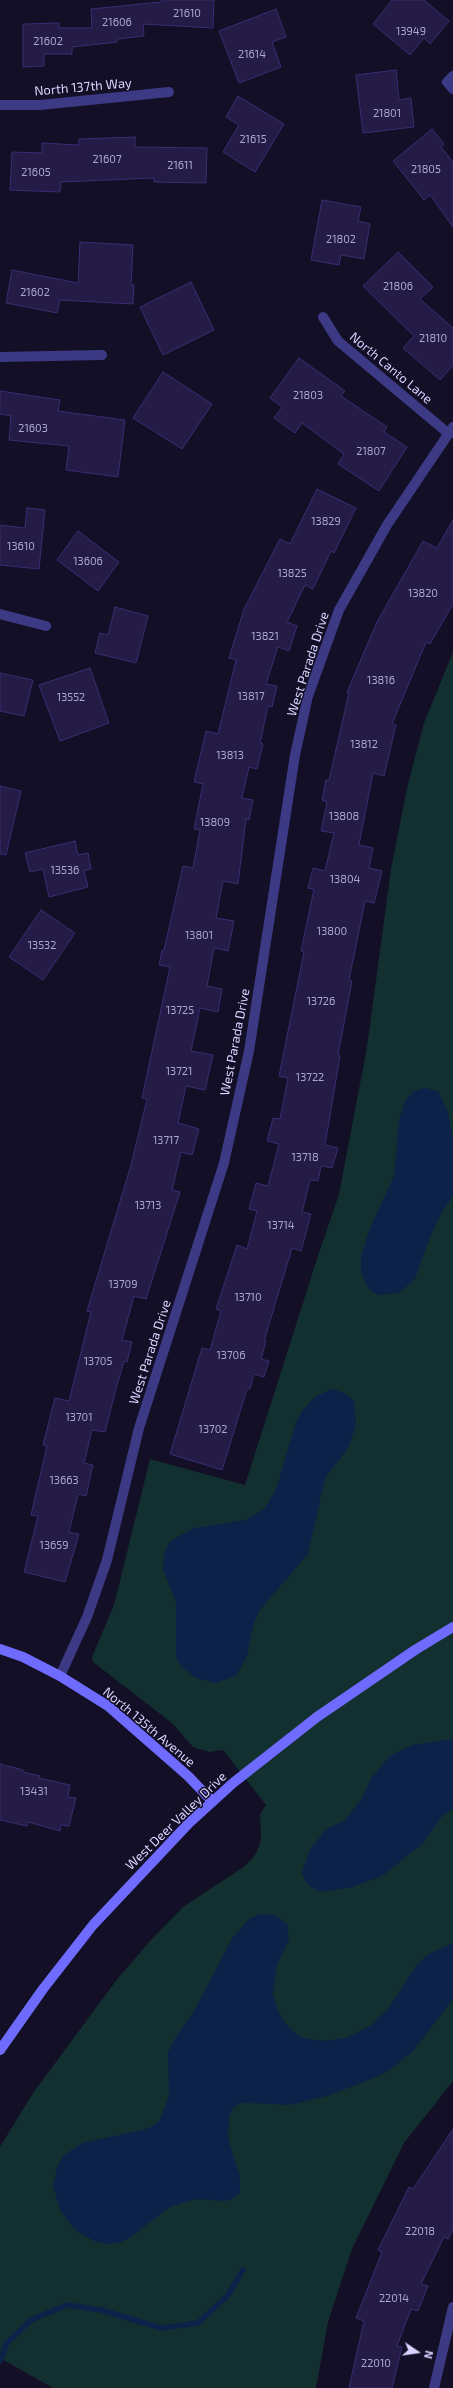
<!DOCTYPE html>
<style>
body{margin:0}
#map{position:relative;width:453px;height:2388px;overflow:hidden;background:#130f26;font-family:"Exo 2",sans-serif}
canvas{display:block}
.north{position:absolute;left:397px;top:2332px;width:40px;height:40px;-webkit-text-stroke:3px #130f26;paint-order:stroke;rotate:103deg;font-size:11px;font-weight:700;line-height:16px;text-align:center;color:#d9d4ff}
.north::after{content:'';display:block;margin:auto;width:14px;height:18px;background:#d9d4ff;clip-path:polygon(50% 0,100% 100%,50% 72%,0 100%)}
</style>
<div id="map">
<canvas width="453" height="2388"></canvas>
<div class="north">N</div>
</div>
<script>
const g = document.querySelector('canvas').getContext('2d');
g.lineJoin = 'round';
function fill(path, color) { g.fillStyle = color; g.fill(path, 'evenodd'); }
const poly = rows => new Path2D(rows.map(r => 'M' + r).join(''));
function stroke(path, color, width, dash) { g.strokeStyle = color; g.lineWidth = width; g.lineCap = dash ? 'butt' : 'round'; g.setLineDash(dash || []); g.stroke(path); }
function label(font, color, halo, rows, align = 'center') {
  g.font = font + ' "Exo 2",sans-serif'; g.lineWidth = 3; g.setLineDash([]); g.textBaseline = 'middle'; g.strokeStyle = halo; g.fillStyle = color; for (const [text, x, y, turn = 0] of rows) {
    g.save(); g.translate(x, y); g.rotate((+turn || 0) * Math.PI / 180); g.textAlign = isNaN(turn) ? turn : align; if (halo) g.strokeText(text, 0, 0); g.fillText(text, 0, 0); g.restore();
  }
}
fill(poly([
 [453,652,453,2081,404,2143,352,2249,328,2322,316,2388,53,2388,0,2358,0,2147,33,2093,118,1978,151,1940,183,1907,242,1868,252,1859,257,1851,261,1840,260,1814,266,1805,223,1750,209,1752,193,1747,173,1724,93,1662,92,1657,114,1605,150,1459,245,1485,316,1262,339,1194,367,1047,391,869,407,788,424,723]
]), '#12302f');
fill(poly([
 [424,1088,438,1091,448,1112,453,1139,453,1196,442,1212,430,1237,415,1279,399,1293,379,1295,370,1290,366,1284,361,1272,361,1255,371,1226,394,1176,399,1120,405,1101,414,1091],
 [333,1389,347,1394,354,1402,356,1425,348,1448,325,1478,308,1554,259,1611,253,1626,247,1656,236,1676,216,1683,196,1678,181,1666,176,1657,176,1603,163,1569,165,1550,172,1540,194,1528,246,1520,264,1509,276,1489,296,1422,302,1411,316,1396],
 [453,1739,453,1809,443,1815,423,1843,384,1875,353,1887,319,1892,307,1884,302,1873,309,1851,325,1830,345,1820,362,1798,371,1778,391,1755,413,1745],
 [260,1914,275,1915,287,1924,289,1939,277,1965,273,1994,279,2013,285,2023,300,2037,321,2041,346,2038,370,2026,388,2009,416,1966,427,1955,453,1943,453,1999,413,2051,390,2070,374,2078,327,2096,289,2105,250,2103,241,2103,233,2108,229,2117,228,2138,240,2177,240,2193,234,2198,226,2201,196,2199,185,2202,170,2207,128,2239,118,2243,106,2244,94,2241,75,2230,60,2210,53,2186,57,2167,63,2156,82,2143,143,2130,153,2126,160,2120,169,2096,168,2052,174,2040,195,2009,233,1937,249,1919]
]), '#0c2248');
stroke(poly([
 [0,2361,7,2343,31,2320,67,2305,101,2310,161,2328,198,2323,228,2295,243,2270]
]), '#0c2248', 5.5);
const building = poly([
 [162,0,214,0,213,28,143,24,144,36,117,39,117,42,72,47,72,54,44,54,44,66,23,67,23,24,59,23,59,28,92,28,91,9,161,2,162,0],
 [392,0,424,0,449,21,430,44,424,38,410,55,373,24,392,0],
 [276,9,286,37,272,42,281,67,239,83,219,31,276,9],
 [396,70,399,100,411,98,414,127,363,133,356,75,396,70],
 [238,96,284,124,255,172,223,152,239,125,226,117,238,96],
 [432,129,444,144,441,147,453,162,453,227,430,195,424,200,393,161,432,129],
 [135,137,135,147,207,148,206,183,154,182,154,178,61,182,60,192,10,190,12,152,42,153,42,143,79,145,79,139,135,137],
 [322,200,361,207,358,221,370,224,364,259,341,255,339,265,311,260,322,200],
 [80,242,133,245,131,285,134,285,133,304,60,300,57,313,6,303,12,270,78,283,80,242],
 [398,252,433,287,420,299,453,328,453,365,440,380,403,348,414,336,363,286,398,252],
 [191,282,214,330,163,355,140,307,191,282],
 [299,358,345,391,341,396,387,427,384,432,407,447,379,491,338,464,344,454,302,423,295,433,274,418,282,407,270,398,299,358],
 [163,372,212,404,182,449,133,418,163,372],
 [0,391,60,400,58,411,125,420,118,477,66,470,69,446,9,440,11,416,0,414,0,391],
 [317,489,356,508,334,553,331,551,313,589,305,585,287,622,297,626,289,651,278,647,266,684,277,686,272,707,268,706,260,743,263,744,257,769,249,767,242,798,253,800,249,820,246,819,238,884,223,881,216,918,234,921,228,951,214,948,207,986,222,989,218,1012,200,1008,191,1051,213,1055,205,1090,186,1086,178,1123,199,1129,192,1155,181,1152,172,1190,180,1192,146,1299,134,1296,122,1340,132,1342,127,1362,124,1361,116,1389,105,1432,92,1430,84,1463,93,1465,86,1496,78,1494,69,1532,79,1534,65,1582,24,1572,38,1516,31,1515,47,1446,43,1445,55,1398,69,1401,91,1312,87,1311,131,1165,147,1099,142,1098,170,967,159,965,162,950,164,950,183,866,193,868,200,830,194,829,203,784,194,782,206,731,218,734,236,660,229,658,244,609,280,539,290,544,317,489],
 [27,508,45,510,39,569,0,565,0,525,25,528,27,508],
 [453,520,453,604,430,644,426,642,392,724,396,725,384,776,373,773,359,845,373,848,369,868,382,871,374,903,365,901,349,980,352,981,338,1055,340,1056,325,1145,338,1148,332,1168,321,1166,318,1181,310,1180,302,1212,311,1214,301,1251,292,1248,264,1341,266,1341,261,1359,269,1361,264,1377,254,1374,250,1389,247,1389,222,1470,170,1454,202,1348,210,1350,221,1311,216,1309,237,1245,247,1249,257,1211,249,1209,256,1183,268,1186,279,1144,267,1141,273,1118,280,1119,288,1078,279,1076,304,952,301,951,314,889,308,888,313,868,325,871,334,833,321,831,327,802,322,800,326,780,329,780,349,693,347,692,377,622,423,541,437,548,453,520],
 [78,531,119,562,98,591,57,560,78,531],
 [115,607,148,616,136,663,95,653,100,633,108,635,115,607],
 [90,668,109,723,60,741,39,685,90,668],
 [0,673,33,680,24,716,0,711,0,673],
 [0,786,21,791,6,855,0,854,0,786],
 [75,841,78,855,88,853,91,869,84,871,88,887,49,897,43,869,30,872,25,853,75,841],
 [41,910,75,933,43,980,9,957,41,910],
 [0,1764,23,1770,23,1772,40,1776,39,1778,70,1785,68,1797,76,1798,69,1826,61,1825,60,1831,28,1822,27,1826,0,1820,0,1764],
 [453,2129,453,2230,448,2239,444,2237,421,2284,428,2286,418,2311,411,2309,397,2346,402,2347,392,2388,349,2388,364,2321,356,2318,382,2252,378,2250,409,2187,413,2189,453,2129]
]);
fill(building, '#241b47');
stroke(building, '#3b2d73', 1);
stroke(poly([
 [453,76,447,82,453,89],
 [0,105,40,105,169,92],
 [323,317,338,341,449,434],
 [0,357,102,355],
 [0,614,46,626],
 [60,1676,87,1617,107,1560,139,1428,224,1163,249,1051,295,755,308,696,339,610,387,525,453,427],
 [434,2388,453,2307]
]), '#3d3a85', 10);
stroke(poly([
 [0,1649,23,1657,60,1676,108,1706,188,1776,212,1801],
 [0,2050,43,1989,93,1925,189,1823,233,1783,317,1717,415,1650,453,1627]
]), '#6f6bff', 10);
label('11px', '#aca6d1', null, [
 ["21610",187,13],
 ["21606",117,22],
 ["13949",411,31],
 ["21602",48,41],
 ["21614",252,54],
 ["21801",387,113],
 ["21615",253,139],
 ["21607",107,159],
 ["21611",180,165],
 ["21805",426,169],
 ["21605",36,172],
 ["21802",341,239],
 ["21806",398,286],
 ["21602",35,292],
 ["21810",433,338],
 ["21803",308,395],
 ["21603",33,428],
 ["21807",371,451],
 ["13829",326,521],
 ["13610",21,546],
 ["13606",88,561],
 ["13825",292,573],
 ["13820",423,593],
 ["13821",265,636],
 ["13816",381,680],
 ["13817",251,696],
 ["13552",71,697],
 ["13812",364,744],
 ["13813",230,755],
 ["13808",344,816],
 ["13809",215,822],
 ["13536",65,870],
 ["13804",345,879],
 ["13800",332,931],
 ["13801",199,935],
 ["13532",42,945],
 ["13726",321,1001],
 ["13725",180,1010],
 ["13721",179,1071],
 ["13722",310,1077],
 ["13717",166,1140],
 ["13718",305,1157],
 ["13713",148,1205],
 ["13714",281,1225],
 ["13709",123,1284],
 ["13710",248,1297],
 ["13706",231,1355],
 ["13705",98,1361],
 ["13701",79,1417],
 ["13702",213,1429],
 ["13663",64,1480],
 ["13659",54,1545],
 ["13431",34,1791],
 ["22018",420,2231],
 ["22014",394,2298],
 ["22010",376,2363]
]);
label('13px', '#d9d4ff', '#130f26', [
 ["North 137th Way",83,87,-5],
 ["North Canto Lane",391,368,40],
 ["West Parada Drive",308,664,-72],
 ["West Parada Drive",235,1042,-79],
 ["West Parada Drive",150,1352,-72],
 ["North 135th Avenue",149,1727,40],
 ["West Deer Valley Drive",176,1821,-44]
]);
</script>
